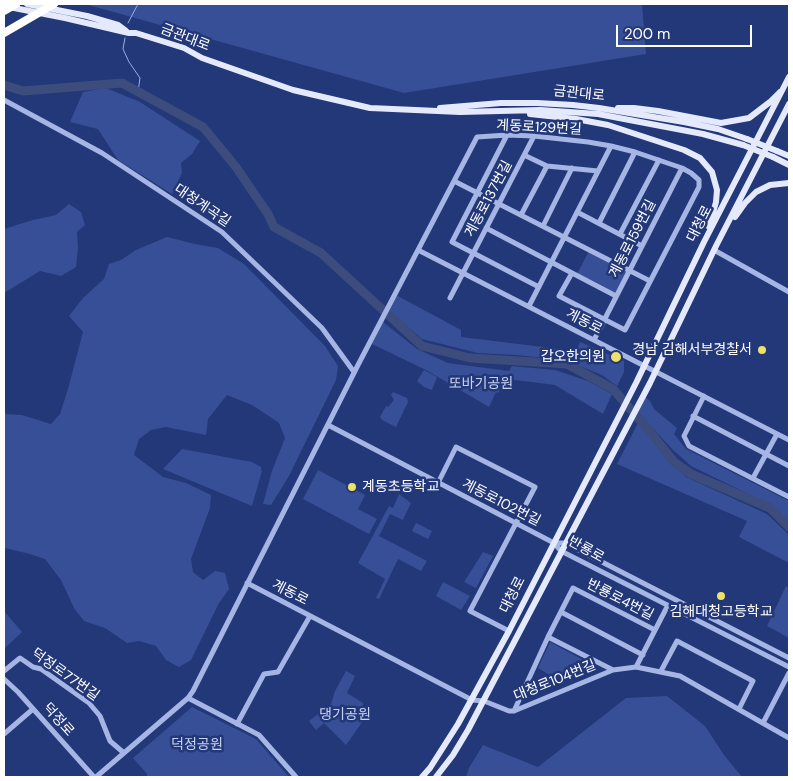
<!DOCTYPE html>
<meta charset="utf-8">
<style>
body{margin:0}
#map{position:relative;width:793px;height:781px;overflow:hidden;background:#233878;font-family:"DM Sans",sans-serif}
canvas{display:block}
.frame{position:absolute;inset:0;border:5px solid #fff;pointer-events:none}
.scale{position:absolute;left:616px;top:25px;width:136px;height:22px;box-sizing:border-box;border:2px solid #fff;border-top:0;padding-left:6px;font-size:15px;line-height:18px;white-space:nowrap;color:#fff;-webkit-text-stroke:4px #233878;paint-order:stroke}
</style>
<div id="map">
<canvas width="793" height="781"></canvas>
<div class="frame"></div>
<div class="scale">200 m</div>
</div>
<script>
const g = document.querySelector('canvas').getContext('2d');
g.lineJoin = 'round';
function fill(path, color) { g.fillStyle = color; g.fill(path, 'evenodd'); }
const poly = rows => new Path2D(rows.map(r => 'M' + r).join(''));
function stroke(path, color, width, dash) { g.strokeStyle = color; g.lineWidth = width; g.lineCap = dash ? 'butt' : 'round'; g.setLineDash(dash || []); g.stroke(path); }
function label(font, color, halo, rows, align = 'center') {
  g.font = font + ' "DM Sans","Noto Sans KR",sans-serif'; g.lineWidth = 5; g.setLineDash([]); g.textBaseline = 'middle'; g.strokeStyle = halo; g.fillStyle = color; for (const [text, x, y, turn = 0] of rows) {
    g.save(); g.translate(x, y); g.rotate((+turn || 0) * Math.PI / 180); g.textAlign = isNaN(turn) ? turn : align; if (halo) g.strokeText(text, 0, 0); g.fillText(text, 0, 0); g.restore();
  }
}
fill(poly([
 [85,4,642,4,646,54,404,93],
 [106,88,140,102,200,141,192,154,181,163,182,173,172,194,118,160,98,129,70,122,83,92],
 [69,204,81,212,85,225,77,232,78,248,76,267,61,276,40,271,4,293,4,229,33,220,56,215],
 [167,237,195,244,218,248,244,264,325,346,338,366,336,380,289,476,271,505,263,504,272,471,285,438,279,423,252,405,227,395,208,419,206,435,166,427,151,430,139,439,134,455,163,477,186,483,211,495,210,508,191,559,193,572,203,580,215,571,225,573,229,589,219,603,191,660,179,667,166,660,156,646,139,641,127,643,105,628,84,621,74,608,61,580,45,559,30,554,5,548,4,549,4,414,22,415,51,424,60,414,68,389,83,332,69,316,83,298,104,279,109,264,121,260,136,250],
 [589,251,628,271,616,294,577,274],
 [396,295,461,330,461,337,576,351,580,342,624,361,624,372,617,386,602,375,565,360,516,355,478,353,422,339,389,311],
 [383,322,417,349,448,363,509,371,512,366,555,370,588,381,612,394,603,414,555,385,507,379,507,376,498,393,496,392,489,407,426,370,372,344],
 [424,370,437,377,432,390,424,387,417,381],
 [393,392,407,398,408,402,396,427,382,420,380,417,386,406,388,407,394,400,391,395],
 [644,396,650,401,654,409,677,428,674,434,686,449,789,501,789,523,773,506,691,466,673,450,636,410],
 [639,421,656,444,686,477,767,514,789,535,789,563,739,537,747,521,617,464],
 [182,449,252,462,261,467,261,470,262,471,252,506,163,469],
 [318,470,365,495,358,509,377,519,369,534,303,499],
 [399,494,411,503,403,520,390,514,379,536,427,561,421,571,398,559,379,599,376,598,385,579,358,563,389,506,393,508],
 [416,523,432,531,428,539,412,531],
 [483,552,493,556,476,588,464,582],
 [443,582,470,596,461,610,436,596],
 [786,586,789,588,789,638,767,626],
 [4,611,22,632,4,649],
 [550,642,598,668,599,670,551,676,538,668],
 [346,671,355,676,347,693,363,703,363,721,346,745,324,723,316,730,309,721,331,704,335,691],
 [667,696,705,726,724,755,742,777,466,777,469,768,483,745,538,767,626,698],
 [192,707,256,739,289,777,147,777,147,774,133,758]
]), '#374f96');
stroke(poly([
 [128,23,138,4],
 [125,38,123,49,129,62,140,78,138,92]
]), '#99aee5', 1);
stroke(poly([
 [4,85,23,91,122,83,203,127,236,167,268,214,274,227,321,253,422,346,470,358,567,364,613,389,652,434,674,462,691,474,770,508,789,527]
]), '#3c4c7c', 9);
stroke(poly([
 [4,100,102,153,222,232,322,328,354,372],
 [507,135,452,242,539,287],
 [524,155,547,166,598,171],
 [454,181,650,281],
 [577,212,642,246],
 [521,215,547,166],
 [599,223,635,152],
 [543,226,572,168],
 [486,228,616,296],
 [620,234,659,160],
 [418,250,477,137,507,135,534,136,588,142,611,146,635,152,682,168,691,173,699,180,699,187,625,330,559,296,572,273],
 [714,250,789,292],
 [450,298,534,136],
 [529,306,611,146],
 [594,340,682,168],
 [704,396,684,436,689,446,789,497],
 [693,416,789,466],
 [328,425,554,543,561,551,789,667],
 [753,478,777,434],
 [438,483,456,447,535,487,470,611,509,631],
 [554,543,565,543,789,658],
 [247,583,472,700,484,701,509,711,514,711,613,670,636,667,680,676,789,738],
 [561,612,643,655],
 [548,637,613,670],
 [636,667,668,605],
 [4,671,20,658,33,667,41,669,89,703,100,716,110,741,124,753],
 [661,671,677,641,753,681,739,709],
 [4,679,18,692,94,777],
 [188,698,259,735,296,777],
 [514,711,548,637,573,588,655,630],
 [763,723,789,673],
 [237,724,264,674,278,672,310,616],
 [4,734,33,709],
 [96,777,188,698,193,691,358,365,418,250,789,440]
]), '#a5b5e4', 5);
stroke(poly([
 [27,4,87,16,118,25,126,31],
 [4,6,65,18,129,33,136,33,184,48,202,58,293,90,370,108,460,112,540,110,598,114,703,134,743,145],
 [440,108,501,103,537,103,573,105,599,108,684,122,718,129,747,139],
 [618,108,634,108,658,111,721,123,749,118,770,102,780,92],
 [530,114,576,119,608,125,684,150,700,158,712,172,717,190,716,202,709,227],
 [777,151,789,156],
 [773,157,789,165],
 [735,217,745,203,756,192,770,185,789,183],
 [422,777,430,768,458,724,509,631,636,383,704,242,789,77],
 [436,777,453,755,468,730,650,383,716,246,789,104]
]), '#e4e9fc', 6);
stroke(poly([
 [747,139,777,151],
 [743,145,773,157]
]), '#e4e9fc', 6);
stroke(poly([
 [4,11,16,4],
 [4,33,54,4]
]), '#fff', 8);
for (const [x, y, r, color] of [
 [762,350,5,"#eee168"],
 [616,357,6,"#eee168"],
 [352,487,5,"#eee168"],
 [721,596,5,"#eee168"]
]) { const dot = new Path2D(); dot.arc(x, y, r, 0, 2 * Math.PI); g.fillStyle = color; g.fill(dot); stroke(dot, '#233878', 2); }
label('14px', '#fff', '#233878', [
 ["금관대로",185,38,21],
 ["금관대로",579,94,6],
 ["계동로129번길",539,128,3],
 ["계동로137번길",489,199,-62],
 ["대청계곡길",202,206,34],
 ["대청로",700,224,-63],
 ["계동로159번길",633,239,-63],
 ["계동로",584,322,27],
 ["계동로102번길",501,503,27],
 ["반룡로",586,550,29],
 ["계동로",290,593,27],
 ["대청로",513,595,-63],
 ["반룡로4번길",620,600,27],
 ["덕정로77번길",65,675,35],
 ["대청로104번길",555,681,-22],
 ["덕정로",58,720,48]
]);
label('14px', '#fff', '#233878', [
 ["경남 김해서부경찰서",752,350],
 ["갑오한의원",605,357],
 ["계동초등학교",362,487,"left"],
 ["김해대청고등학교",721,612,"center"]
], 'right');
label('14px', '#c7d3f3', '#233878', [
 ["또바기공원",481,384],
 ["댕기공원",345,715],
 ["덕정공원",197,745]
]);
</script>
